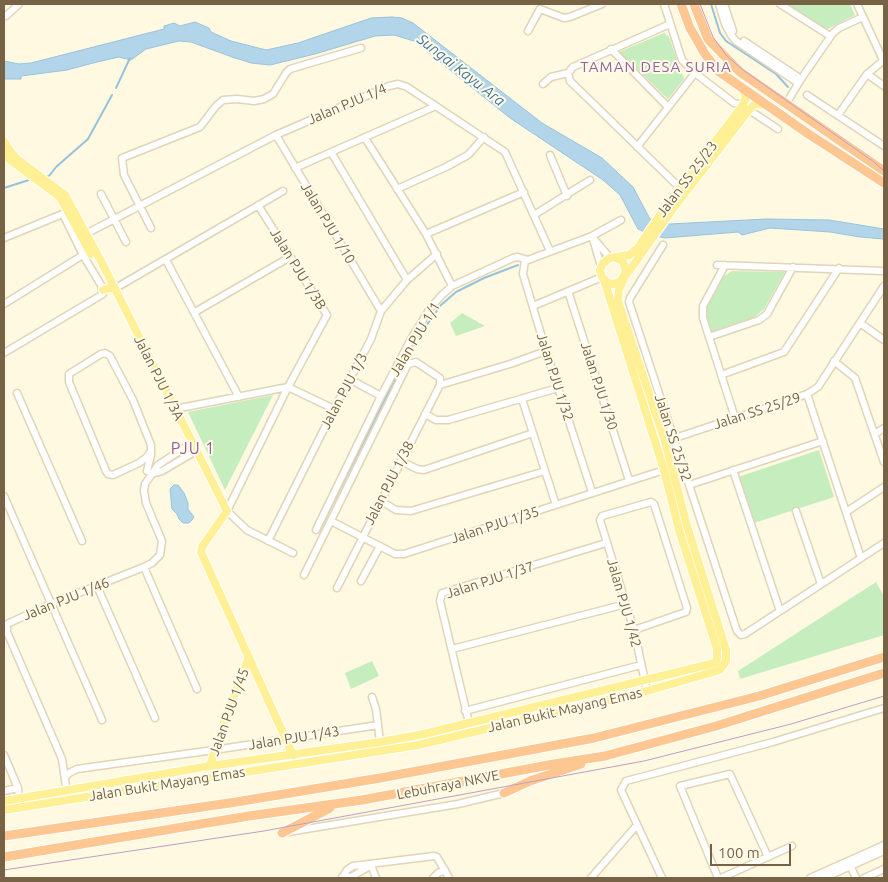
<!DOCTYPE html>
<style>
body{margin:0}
#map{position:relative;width:888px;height:882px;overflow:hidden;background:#fef9e0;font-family:Ubuntu,sans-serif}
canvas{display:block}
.frame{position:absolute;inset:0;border:5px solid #776245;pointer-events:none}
.scale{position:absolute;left:710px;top:844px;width:81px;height:22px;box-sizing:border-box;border:2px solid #776245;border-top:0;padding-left:6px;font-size:15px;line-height:18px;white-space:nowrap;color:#776245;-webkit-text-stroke:4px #fffbe8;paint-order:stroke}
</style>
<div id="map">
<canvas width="888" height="882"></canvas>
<div class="frame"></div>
<div class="scale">100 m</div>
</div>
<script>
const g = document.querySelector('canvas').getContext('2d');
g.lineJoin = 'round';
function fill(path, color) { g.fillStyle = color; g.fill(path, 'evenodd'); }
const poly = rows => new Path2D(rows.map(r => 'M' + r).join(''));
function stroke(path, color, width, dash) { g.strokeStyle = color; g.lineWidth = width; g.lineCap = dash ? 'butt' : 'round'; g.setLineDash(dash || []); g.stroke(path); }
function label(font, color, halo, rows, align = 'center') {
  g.font = font + ' Ubuntu,sans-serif'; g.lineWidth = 4; g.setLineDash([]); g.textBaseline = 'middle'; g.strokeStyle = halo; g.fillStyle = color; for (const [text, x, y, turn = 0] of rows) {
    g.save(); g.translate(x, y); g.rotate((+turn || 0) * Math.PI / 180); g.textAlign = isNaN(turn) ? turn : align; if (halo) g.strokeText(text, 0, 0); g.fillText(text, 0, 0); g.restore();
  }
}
fill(poly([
 [786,4,850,4,855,15,826,30],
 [664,33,669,37,684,79,668,99,619,52],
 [732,271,785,272,764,309,755,317,711,332,706,318,707,305,723,277],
 [462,313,485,326,456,336,450,323],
 [273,395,225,490,188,412],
 [819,450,834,497,754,523,738,477],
 [876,582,884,596,884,635,740,679,738,671],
 [372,661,379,676,351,689,345,673]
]), '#c6edbe');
const water = poly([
 [392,17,402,18,413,23,542,123,602,158,633,187,650,219,670,224,766,219,829,220,884,229,884,239,860,237,830,232,770,228,742,235,738,232,665,238,651,235,638,229,620,195,603,180,510,118,414,41,394,35,375,36,315,54,270,65,251,63,232,57,191,42,179,41,146,49,131,60,119,57,97,62,67,70,21,76,21,79,4,79,4,61,19,64,31,63,164,29,164,26,174,23,180,26,195,22,209,28,211,32,231,41,266,50,298,43,371,18,392,17],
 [174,485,178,485,184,493,188,503,188,509,194,517,192,520,189,523,183,523,179,519,177,514,172,509,170,489,174,485]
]);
fill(water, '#b3d5e9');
stroke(water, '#98c2dc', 1);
stroke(poly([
 [711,4,720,33,726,41,776,74,788,87],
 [116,88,130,58],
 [44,177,49,176,56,167,88,139,112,95],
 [4,188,32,179],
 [320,529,411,347,441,305,456,292,484,278,518,265]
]), '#98c2dc', 2);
const minor = poly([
 [664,4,682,60,695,73,734,103,743,105],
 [719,4,725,24,731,35,736,41,798,83],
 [724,4,733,31],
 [780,4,830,36],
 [857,4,883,60],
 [4,16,6,16,19,4],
 [670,24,573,67,568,73,570,81,680,188],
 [528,31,540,9,564,18,570,17,602,4],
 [744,41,801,79],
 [611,49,668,107],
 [867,74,884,86],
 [543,84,551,77,568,73],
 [807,95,884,146],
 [786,104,801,79,833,33,839,28,863,17],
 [749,110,778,129],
 [838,115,867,74,884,60],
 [276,135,381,311],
 [365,138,426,234,452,286],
 [637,147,695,73],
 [331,152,407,280],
 [550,155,567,196],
 [295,168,436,106],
 [397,189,446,167,468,155,484,137],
 [101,194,126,242],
 [258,205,327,315,288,387,227,511,247,530,293,553],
 [534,215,590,180],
 [151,228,124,175,122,158,200,127,216,106,223,100,237,99,254,101,264,99,273,94,286,73,290,69,361,48],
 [426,234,524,192],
 [592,236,601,266],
 [4,238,65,213],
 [76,239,276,135,389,86,398,84,407,87,505,152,550,251],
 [594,239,610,258],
 [663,245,630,298,629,302,737,631,741,635,745,634,884,543],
 [166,260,239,397],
 [525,260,523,274,546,351,592,492],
 [717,265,884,271],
 [725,265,703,306,703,318,735,418],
 [114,289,283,191],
 [568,291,629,480],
 [4,304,83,255],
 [533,306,602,277],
 [195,312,290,257],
 [860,323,884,340],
 [709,337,759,320,767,314,793,267],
 [4,353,103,294,101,285,83,255,63,214],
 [834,361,855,378,884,462],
 [721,375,784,352,839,268],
 [351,380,381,396],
 [440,385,510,364,546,351],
 [17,393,82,541],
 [807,394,861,558],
 [522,399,556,505],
 [175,409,288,387,334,409],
 [425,414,436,420,448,420,558,388],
 [875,434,884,428],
 [669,440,807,394,818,387,884,286],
 [401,461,417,469,424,470,533,433],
 [733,470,780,611],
 [147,471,151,455,151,445,133,400,110,356,105,353,101,354,69,374,69,382,106,471,108,474,113,475,139,463,147,457,151,451],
 [152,474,162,471,196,451],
 [689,485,823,441],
 [4,496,102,720],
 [381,501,396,510,411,511,545,471],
 [796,511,821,584],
 [846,512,884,487],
 [331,521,395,554,404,554,664,470],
 [316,530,381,396,411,339,431,307,442,295,452,286,513,258,518,257,528,260,592,236,621,220],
 [268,541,334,409,371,339,381,311,407,280,437,254],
 [144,567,197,689],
 [304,575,408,364,416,362,440,378,440,385,337,588],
 [361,581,380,546],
 [97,586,155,718],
 [634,630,683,613,686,612,687,608,654,504,651,502,602,516,600,520,634,630,647,691],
 [452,649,626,604],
 [372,697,376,709,380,742],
 [465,711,641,665],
 [469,723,440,601,442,593,606,543],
 [4,755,18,788,20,807],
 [65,778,69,773,77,769,214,750,378,725],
 [4,791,18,788],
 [68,800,62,759,7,632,7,624,51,604,144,567,152,563,160,555,162,541,146,503,144,491,145,484,158,465,192,443],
 [288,832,458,804,504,793],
 [849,863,856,878],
 [371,865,376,878],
 [342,877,351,877,370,866],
 [342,878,347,870,353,866,434,856,437,857,449,878],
 [433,878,438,873,445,870],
 [591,878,637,825],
 [662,878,621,790,626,781,773,742,884,708],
 [718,878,680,786,730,774,768,857],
 [721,878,792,846],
 [810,878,884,845],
 [824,878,884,851],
 [864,878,884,869]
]);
const major = poly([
 [4,141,10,151,17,159,65,195,101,261,227,511,202,547,201,552,293,755],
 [4,153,10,160,60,197,91,254],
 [616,258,623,261,626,272,620,282,612,284,608,283,602,277,600,270,603,263,610,258,629,255,637,249,667,205,743,105,746,97,743,89],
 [627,274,675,206,749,110,755,104,766,105],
 [103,290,109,288,114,289],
 [210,766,225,719,249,657],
 [4,801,210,766,380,742,424,734,715,663,717,659,717,649,679,530,664,470,604,280],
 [4,810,418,745,647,691,720,670,726,661,726,650,687,526,665,441,618,301,619,289,624,279]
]);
const highway = poly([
 [681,4,690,28,705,54,718,71,807,133,884,183],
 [694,4,708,39,740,72,884,171],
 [504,793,530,781,581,764],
 [282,833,330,808],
 [4,836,236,802,380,778,594,738,759,696,884,657],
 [4,857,249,816,362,800,554,764,605,756,716,726,884,673]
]);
stroke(minor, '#e1d4b8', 9);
stroke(major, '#fff', 10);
stroke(highway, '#fff', 11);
stroke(minor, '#fff', 6);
stroke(major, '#fff096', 8);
stroke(highway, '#fec791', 9);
stroke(poly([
 [700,4,713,37,726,55,743,70,874,162,884,171],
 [4,870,264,831,644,761,791,724,884,696]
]), '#be9ec8', 1);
label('14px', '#776245', '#fffbe8', [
 ["Jalan PJU 1/4",347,104,-23],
 ["Jalan SS 25/23",687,179,-53],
 ["Jalan PJU 1/10",328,223,59],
 ["Jalan PJU 1/3B",298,269,58],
 ["Jalan PJU 1/1",415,339,-59],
 ["Jalan PJU 1/32",555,377,72],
 ["Jalan PJU 1/3A",159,378,63],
 ["Jalan PJU 1/30",599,386,72],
 ["Jalan PJU 1/3",344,391,-62],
 ["Jalan SS 25/29",757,411,-18],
 ["Jalan SS 25/32",673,438,72],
 ["Jalan PJU 1/38",389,483,-63],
 ["Jalan PJU 1/35",495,525,-18],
 ["Jalan PJU 1/37",490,580,-18],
 ["Jalan PJU 1/46",66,599,-22],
 ["Jalan PJU 1/42",624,603,74],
 ["Jalan Bukit Mayang Emas",565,710,-13],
 ["Jalan PJU 1/45",229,712,-70],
 ["Jalan PJU 1/43",294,738,-9],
 ["Jalan Bukit Mayang Emas",167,784,-9],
 ["Lebuhraya NKVE",448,785,-11]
]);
g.letterSpacing = '1px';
label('15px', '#95609b', '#fffbe8', [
 ["TAMAN DESA SURIA",656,67]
]);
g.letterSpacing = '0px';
label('italic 15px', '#42789c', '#fffbe8', [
 ["Sungai Kayu Ara",461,70,38]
]);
g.letterSpacing = '1px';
label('16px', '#95609b', '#fffbe8', [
 ["PJU 1",193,449]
]);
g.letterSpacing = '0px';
</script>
